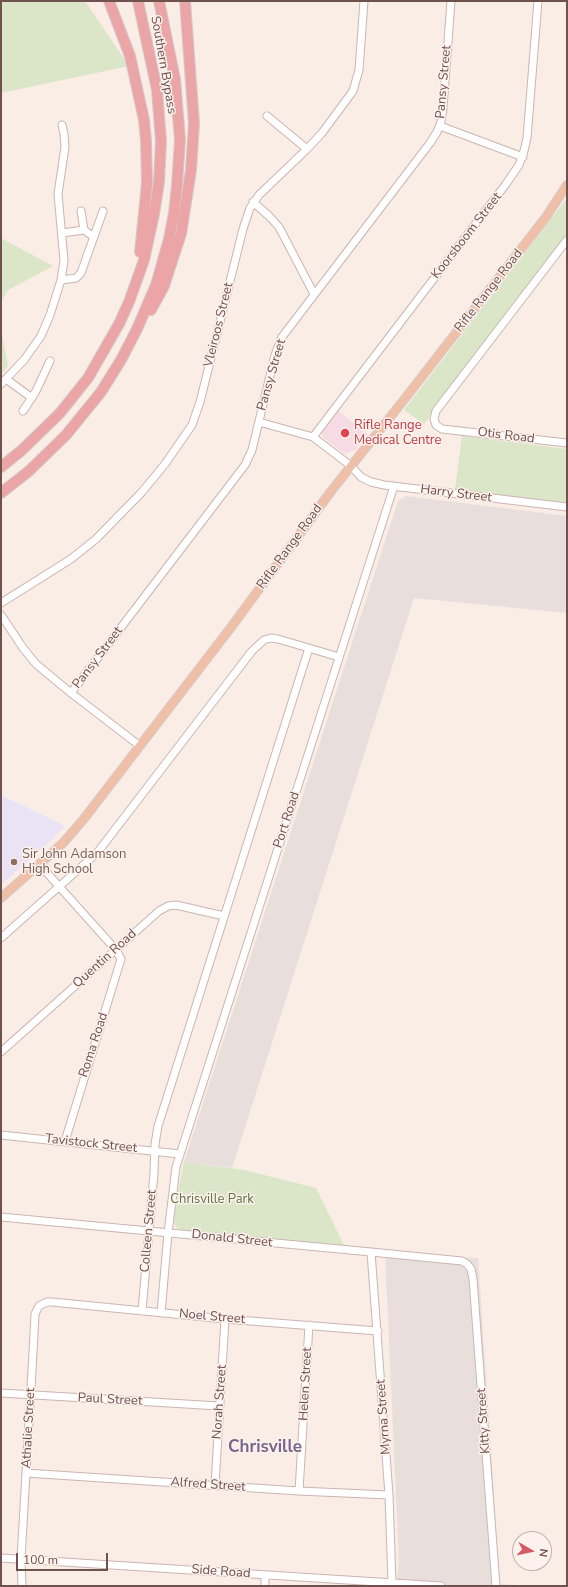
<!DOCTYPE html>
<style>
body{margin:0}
#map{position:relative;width:568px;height:1587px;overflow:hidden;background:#f9ede6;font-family:"Nunito Sans",sans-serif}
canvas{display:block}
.frame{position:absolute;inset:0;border:2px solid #6f514e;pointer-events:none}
.north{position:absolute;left:512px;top:1531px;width:40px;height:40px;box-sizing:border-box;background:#fcf1ec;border:1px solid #c4b1ad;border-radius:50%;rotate:99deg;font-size:11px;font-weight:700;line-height:16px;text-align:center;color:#6f514e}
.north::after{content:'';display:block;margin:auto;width:14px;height:18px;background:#d35b62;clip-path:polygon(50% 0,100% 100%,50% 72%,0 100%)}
.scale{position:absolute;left:16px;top:1553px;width:92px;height:18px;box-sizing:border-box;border:2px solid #6f514e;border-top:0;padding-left:5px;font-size:12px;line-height:14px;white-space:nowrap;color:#6f514e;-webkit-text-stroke:3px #fcf1ec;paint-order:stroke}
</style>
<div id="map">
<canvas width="568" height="1587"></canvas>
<div class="frame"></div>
<div class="north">N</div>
<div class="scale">100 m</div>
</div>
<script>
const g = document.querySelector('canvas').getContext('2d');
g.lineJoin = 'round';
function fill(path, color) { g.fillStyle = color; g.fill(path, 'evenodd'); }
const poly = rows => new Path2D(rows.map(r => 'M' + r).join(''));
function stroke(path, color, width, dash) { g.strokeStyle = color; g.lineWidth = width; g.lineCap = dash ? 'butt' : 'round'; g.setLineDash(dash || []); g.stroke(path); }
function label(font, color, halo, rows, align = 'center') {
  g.font = font + ' "Nunito Sans",sans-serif'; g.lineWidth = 3; g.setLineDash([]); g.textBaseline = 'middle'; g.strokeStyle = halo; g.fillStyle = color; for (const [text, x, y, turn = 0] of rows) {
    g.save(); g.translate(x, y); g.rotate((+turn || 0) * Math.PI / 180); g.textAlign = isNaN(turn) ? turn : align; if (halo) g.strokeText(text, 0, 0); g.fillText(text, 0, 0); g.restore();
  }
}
fill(poly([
 [406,496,567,516,567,613,414,598,232,1168,184,1162,398,501],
 [385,1253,478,1258,500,1584,538,1586,396,1586,399,1562]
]), '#e8dfdd');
fill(poly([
 [1,795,65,826,54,838,1,885]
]), '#eae3f5');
fill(poly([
 [337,410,368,434,355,450,345,454,323,437,322,432]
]), '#f6dbe5');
fill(poly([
 [1,1,85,1,129,66,1,93],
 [567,198,567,237,424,424,404,410],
 [1,238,53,266,8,290,1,302],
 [1,329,8,366,1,375],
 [462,436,567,449,567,503,455,489],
 [184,1162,244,1170,316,1188,345,1247,182,1231,178,1229,175,1226,174,1219,178,1191]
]), '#dbe5c7');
const minor = poly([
 [267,116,307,149],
 [440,126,523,157],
 [253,202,269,216,279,227,314,294],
 [81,211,84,230,94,237],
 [62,233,84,230],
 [567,240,436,411,434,419,436,425,442,429,567,443],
 [61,280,76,278,81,273,103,211],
 [6,379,32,398],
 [1,384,24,360,41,336,50,315,61,280,64,261,58,194,65,147,64,134,62,125],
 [23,411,36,391,50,361],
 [259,422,313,437,351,466,361,477,371,482,384,485,567,507],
 [313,437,506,184,519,165,524,151,527,138,538,1],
 [1,603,71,559,96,539,142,492,165,464,192,425,200,402,243,229,250,208,259,195,307,149,322,133,353,91,359,70,364,1],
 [1,615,23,648,36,664,71,693,140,746],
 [71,693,245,465,252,450,275,355,282,337,430,143,437,132,441,122,443,108,451,1],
 [39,864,116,950,121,959,65,1141],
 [1,938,97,853,252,651,264,640,271,638,278,639,339,657],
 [1,1052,159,911,168,906,176,905,224,916],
 [1,1135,180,1154],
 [1,1217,371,1252,462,1261,467,1264,471,1269,473,1279,496,1586],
 [371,1252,389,1495,392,1583],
 [142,1311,154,1173,155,1144,158,1126,309,648],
 [161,1313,168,1233,176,1167,394,486],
 [1,1393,219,1406],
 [26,1473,299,1491,389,1495],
 [215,1485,225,1319],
 [299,1491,309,1325],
 [1,1558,441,1586],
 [22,1586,21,1559,33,1353,35,1314,39,1306,47,1302,52,1302,225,1319,378,1331],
 [265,1586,265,1575]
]);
const major = poly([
 [1,898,63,843,83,820,232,626,332,490,403,401,546,217,567,185]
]);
const highway = poly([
 [109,1,130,56,144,120,146,141,147,183,140,252],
 [151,310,164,286,181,234,191,170,194,123,185,1],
 [1,467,22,450,60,413,88,378,119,324,129,302,144,260,154,214,159,182,161,141,157,90,138,1],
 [1,493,29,471,66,435,101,392,121,360,137,329,156,285,169,239,174,213,177,185,180,140,175,79,159,1]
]);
stroke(minor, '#cbb5b1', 9);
stroke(major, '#d4cbca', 10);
stroke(highway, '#d4cbca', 12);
stroke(minor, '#fff', 7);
stroke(major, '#efc0a7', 8);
stroke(highway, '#eba5a6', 10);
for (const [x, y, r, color] of [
 [345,433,5,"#e0444e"],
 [14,862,4,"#8d6e63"]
]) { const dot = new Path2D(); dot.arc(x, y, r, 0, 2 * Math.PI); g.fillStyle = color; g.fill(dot); stroke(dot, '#fcf1ec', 1.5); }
label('13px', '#6f514e', '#fcf1ec', [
 ["Southern Bypass",163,65,80],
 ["Pansy Street",444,82,-85],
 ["Koorsboom Street",467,236,-52],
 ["Rifle Range Road",489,291,-52],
 ["Vleiroos Street",219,325,-76],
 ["Pansy Street",272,375,-74],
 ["Otis Road",506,436,7],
 ["Harry Street",456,494,7],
 ["Rifle Range Road",290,547,-54],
 ["Pansy Street",98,658,-53],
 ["Port Road",287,820,-72],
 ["Quentin Road",105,959,-42],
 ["Roma Road",94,1045,-72],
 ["Tavistock Street",91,1144,6],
 ["Colleen Street",149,1231,-85],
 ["Donald Street",232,1239,6],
 ["Noel Street",212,1317,5],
 ["Helen Street",306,1384,-87],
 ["Paul Street",110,1400,3],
 ["Norah Street",220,1402,-86],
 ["Myrna Street",384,1417,-94],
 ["Kitty Street",484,1421,-94],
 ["Athalie Street",29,1428,-87],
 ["Alfred Street",208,1485,4],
 ["Side Road",221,1572,4]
]);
label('13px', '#be3a42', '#fcf1ec', [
 ["Rifle Range",354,426],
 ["Medical Centre",354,441]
], 'left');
label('13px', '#785e54', '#fcf1ec', [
 ["Sir John Adamson",22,855],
 ["High School",22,870]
], 'left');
label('13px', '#617348', '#fcf1ec', [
 ["Chrisville Park",212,1200]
]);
label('bold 17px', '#75668b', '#fcf1ec', [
 ["Chrisville",265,1448]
]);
</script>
